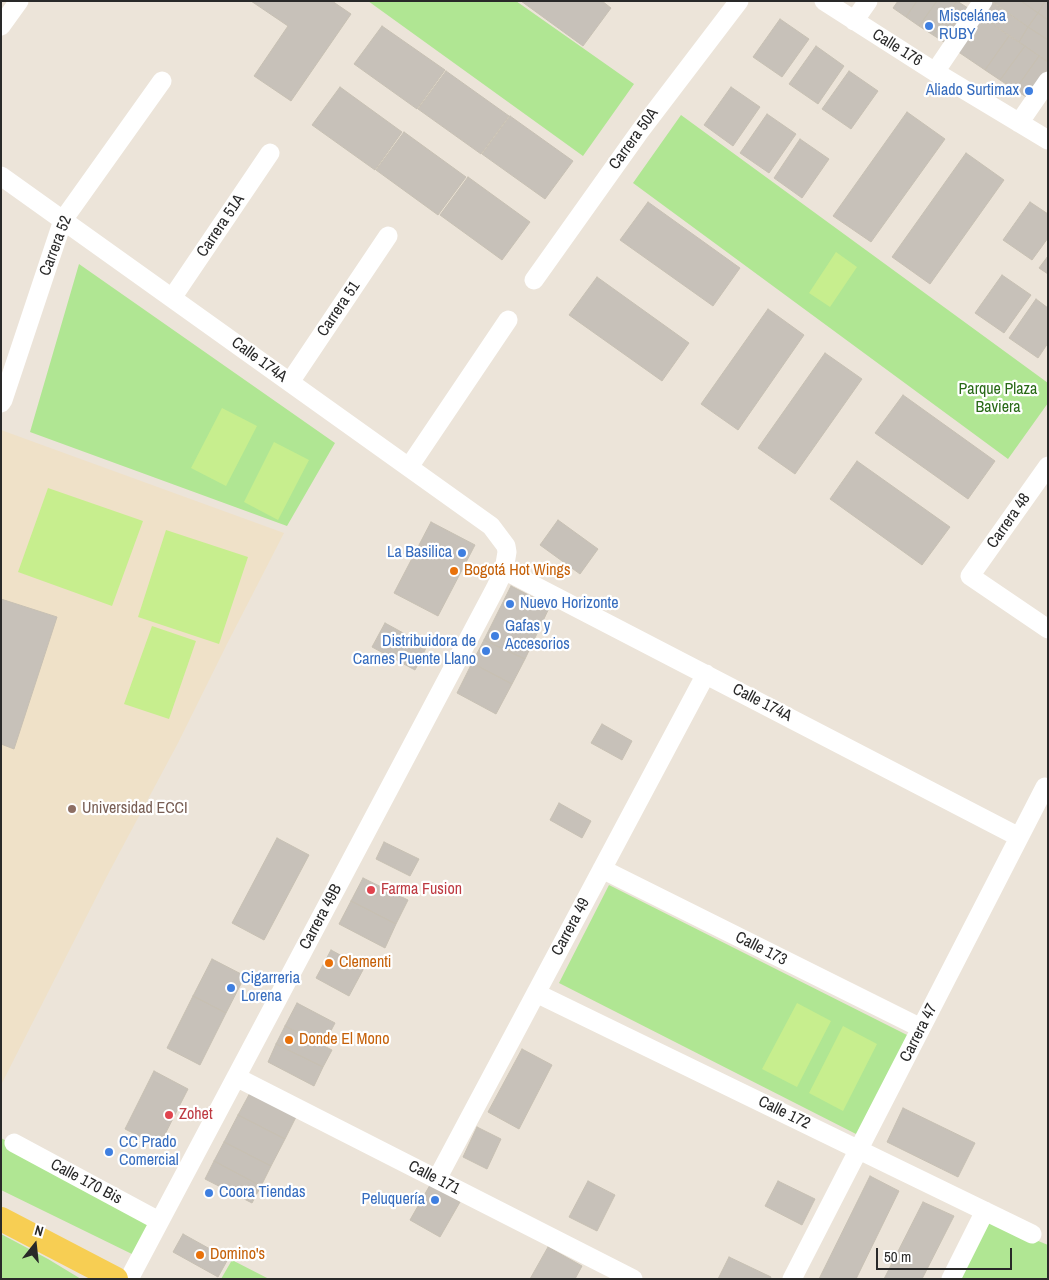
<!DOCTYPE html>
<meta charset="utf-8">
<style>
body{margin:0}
#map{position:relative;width:1049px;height:1280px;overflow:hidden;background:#ece4d9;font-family:"Archivo Narrow",sans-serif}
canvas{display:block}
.frame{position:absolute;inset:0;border:2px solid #292929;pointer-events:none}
.north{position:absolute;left:10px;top:1220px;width:50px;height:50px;-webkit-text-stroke:4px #fff;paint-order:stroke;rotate:16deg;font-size:14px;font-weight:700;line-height:20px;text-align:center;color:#292929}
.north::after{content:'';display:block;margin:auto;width:18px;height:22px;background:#292929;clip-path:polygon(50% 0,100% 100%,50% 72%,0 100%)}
.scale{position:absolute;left:876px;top:1248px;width:136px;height:22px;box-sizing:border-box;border:2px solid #292929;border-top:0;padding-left:6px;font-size:15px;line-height:18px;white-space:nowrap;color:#292929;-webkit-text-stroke:4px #fff;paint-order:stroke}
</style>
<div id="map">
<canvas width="1049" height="1280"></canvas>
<div class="frame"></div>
<div class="north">N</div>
<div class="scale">50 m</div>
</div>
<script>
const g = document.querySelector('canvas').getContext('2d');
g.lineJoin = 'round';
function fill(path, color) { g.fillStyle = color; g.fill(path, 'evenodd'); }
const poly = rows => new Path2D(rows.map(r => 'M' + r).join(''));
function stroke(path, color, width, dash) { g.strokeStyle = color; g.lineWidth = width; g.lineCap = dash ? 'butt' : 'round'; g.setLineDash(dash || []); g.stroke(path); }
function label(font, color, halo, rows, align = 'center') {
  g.font = font + ' "Archivo Narrow",sans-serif'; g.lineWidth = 4.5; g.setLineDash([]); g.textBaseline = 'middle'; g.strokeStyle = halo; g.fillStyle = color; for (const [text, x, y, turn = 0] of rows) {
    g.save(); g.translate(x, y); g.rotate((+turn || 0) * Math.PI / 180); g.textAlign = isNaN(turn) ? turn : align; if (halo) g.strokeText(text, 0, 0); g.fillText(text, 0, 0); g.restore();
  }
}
fill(poly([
 [1,430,284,533,227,644,178,743,107,876,1,1085]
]), '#efe1c8');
fill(poly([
 [368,1,516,1,634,84,583,156],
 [681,115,1048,383,1048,403,1008,459,633,183],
 [79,264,335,443,287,526,30,432],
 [609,885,909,1036,858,1135,559,983],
 [1,1138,153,1222,136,1256,1,1190],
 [990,1221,1048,1245,1048,1279,960,1279],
 [1,1234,48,1259,81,1279,1,1279],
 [232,1260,269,1279,221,1279]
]), '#b0e693');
fill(poly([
 [836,252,857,267,830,307,809,293],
 [222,408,257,426,226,486,191,468],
 [274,442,309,460,278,520,244,502],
 [48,488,143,521,112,606,18,572],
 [166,530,248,557,219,644,138,617],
 [152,626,196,641,169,719,124,704],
 [797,1003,831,1021,797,1087,762,1069],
 [843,1026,877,1044,843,1111,809,1093]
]), '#c7ee8e');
const building = poly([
 [251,1,332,1,351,14,291,101,254,76,288,26,251,1],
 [521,1,602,1,611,8,583,46,521,1],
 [898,1,917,1,906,17,893,8,898,1],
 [917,1,937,1,919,26,906,17,917,1],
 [937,1,957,1,933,35,919,26,937,1],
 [957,1,971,10,947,44,933,35,957,1],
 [992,1,1021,1,1038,13,1028,27,992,1],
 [1021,1,1045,1,1038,13,1021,1],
 [1045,1,1048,2,1048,20,1038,13,1045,1],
 [992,2,1028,27,1019,42,982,17,992,2],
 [1038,13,1048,20,1048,40,1028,27,1038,13],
 [982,17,1009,36,985,70,957,51,982,17],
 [780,19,809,39,782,77,753,57,780,19],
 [382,26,445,70,417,109,354,64,382,26],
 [1028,27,1048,40,1048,62,1019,42,1028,27],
 [1009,36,1025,46,1000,80,985,70,1009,36],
 [816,46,844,66,818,104,789,84,816,46],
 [1025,46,1039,56,1015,90,1000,80,1025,46],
 [1039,56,1048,62,1048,79,1033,101,1015,90,1039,56],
 [446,71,509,116,481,154,418,109,446,71],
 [849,71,878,91,851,129,822,109,849,71],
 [340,87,402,132,375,170,312,125,340,87],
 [731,87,760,107,733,146,704,125,731,87],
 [907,112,945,139,871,242,833,216,907,112],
 [767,114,796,134,769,173,740,153,767,114],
 [510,116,573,161,545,199,482,154,510,116],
 [404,132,466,177,438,215,376,170,404,132],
 [800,139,829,159,802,198,774,178,800,139],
 [966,153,1004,180,930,284,892,257,966,153],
 [468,177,530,222,502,260,440,215,468,177],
 [648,202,740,268,713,306,620,240,648,202],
 [1030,202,1048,214,1048,238,1032,260,1003,240,1030,202],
 [1048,256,1048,274,1039,268,1048,256],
 [1002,275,1031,295,1004,333,975,313,1002,275],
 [597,277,689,343,662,381,569,315,597,277],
 [1036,299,1048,308,1048,343,1038,358,1009,338,1036,299],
 [768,309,804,335,738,430,701,404,768,309],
 [825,353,862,379,795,474,758,448,825,353],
 [903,395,995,461,968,499,875,433,903,395],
 [857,461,950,527,922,565,830,499,857,461],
 [558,520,598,549,580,574,540,545,558,520],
 [431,522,475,545,438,616,394,593,431,522],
 [511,586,550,606,525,659,484,640,511,586],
 [1,599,57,617,14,749,1,744,1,599],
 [385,623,427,646,415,670,372,647,385,623],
 [484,640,525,659,512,684,472,663,484,640],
 [472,663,512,684,496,714,457,693,472,663],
 [602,724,632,741,622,760,591,743,602,724],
 [559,803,591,821,582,838,550,820,559,803],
 [277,838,309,855,264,940,232,923,277,838],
 [384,842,419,859,410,876,376,859,384,842],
 [363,878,408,900,396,924,351,901,363,878],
 [351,901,396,924,385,948,339,924,351,901],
 [331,950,364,968,349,996,316,978,331,950],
 [212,959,245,976,226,1013,193,996,212,959],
 [193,996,226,1013,200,1065,167,1048,193,996],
 [297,1003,335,1023,323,1046,285,1026,297,1003],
 [285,1026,332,1050,323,1067,276,1044,285,1026],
 [276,1044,323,1067,314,1086,268,1062,276,1044],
 [522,1049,552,1065,519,1129,488,1112,522,1049],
 [154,1071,188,1089,159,1146,125,1129,154,1071],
 [251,1091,297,1115,285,1139,238,1115,251,1091],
 [903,1108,975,1143,958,1177,887,1142,903,1108],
 [238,1115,285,1139,271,1166,224,1142,238,1115],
 [477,1127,501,1139,487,1169,463,1157,477,1127],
 [224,1142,271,1166,261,1186,214,1161,224,1142],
 [214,1161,261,1186,252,1203,205,1179,214,1161],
 [870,1176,899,1191,856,1279,819,1279,870,1176],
 [588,1181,615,1195,597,1231,569,1217,588,1181],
 [778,1181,815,1199,802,1225,765,1206,778,1181],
 [430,1185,460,1202,440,1237,410,1220,430,1185],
 [923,1202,954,1216,922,1279,884,1279,923,1202],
 [183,1234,228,1259,218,1277,173,1252,183,1234],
 [548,1247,582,1266,575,1279,530,1279,548,1247],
 [729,1257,771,1277,770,1279,718,1279,729,1257]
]);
fill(building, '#c7c1b9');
stroke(building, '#c7c0b3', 1);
stroke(poly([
 [824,1,935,72,1048,140],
 [854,21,868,1],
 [1,26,19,1],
 [935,72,983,1],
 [1019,123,1048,81],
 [1,176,491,526,506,546,507,552,504,570,495,589,129,1279],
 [534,280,640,131,739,1],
 [172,298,270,153],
 [290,382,388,236],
 [1,403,3,400,63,220,162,81],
 [1048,466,970,576,1048,629],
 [409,467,508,320],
 [504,570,1019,837],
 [602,869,921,1028],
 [536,993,1032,1234],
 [236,1077,633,1279],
 [14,1143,159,1221],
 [437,1179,706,674],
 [792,1279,1045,787,1048,788],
 [951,1279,985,1211]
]), '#fff', 19);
stroke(poly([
 [1,1219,116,1279]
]), '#f7ce53', 24);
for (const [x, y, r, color] of [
 [929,26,5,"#3f7fe0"],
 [1029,91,5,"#3f7fe0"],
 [462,553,5,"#3f7fe0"],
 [454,571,5,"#e8710a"],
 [510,604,5,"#3f7fe0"],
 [495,636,5,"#3f7fe0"],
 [486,651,5,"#3f7fe0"],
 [72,809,5,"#8d6e63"],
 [371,890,5,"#e0444e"],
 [329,963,5,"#e8710a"],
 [231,988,5,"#3f7fe0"],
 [289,1040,5,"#e8710a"],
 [169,1115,5,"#e0444e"],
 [109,1152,5,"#3f7fe0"],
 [209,1193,5,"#3f7fe0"],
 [435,1200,5,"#3f7fe0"],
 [200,1255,5,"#e8710a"]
]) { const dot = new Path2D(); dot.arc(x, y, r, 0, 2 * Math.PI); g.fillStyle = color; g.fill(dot); stroke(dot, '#fff', 2); }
label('16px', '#366cbe', '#fff', [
 ["Miscelánea",939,17],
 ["RUBY",939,35],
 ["Aliado Surtimax",1019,91,"right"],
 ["La Basilica",452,553,"right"],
 ["Nuevo Horizonte",520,604],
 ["Gafas y",505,627],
 ["Accesorios",505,645],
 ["Distribuidora de",476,642,"right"],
 ["Carnes Puente Llano",476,660,"right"],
 ["Cigarreria",241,979],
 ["Lorena",241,997],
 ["CC Prado",119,1143],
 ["Comercial",119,1161],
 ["Coora Tiendas",219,1193],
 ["Peluquería",425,1200,"right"]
], 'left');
label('16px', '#292929', '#fff', [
 ["Calle 176",897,48,32],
 ["Carrera 50A",634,139,-54],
 ["Carrera 51A",221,226,-56],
 ["Carrera 52",56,246,-69],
 ["Carrera 51",339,309,-56],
 ["Calle 174A",259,360,36],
 ["Carrera 48",1009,521,-55],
 ["Calle 174A",762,703,27],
 ["Carrera 49B",321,917,-62],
 ["Carrera 49",571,927,-62],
 ["Calle 173",761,949,27],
 ["Carrera 47",919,1033,-63],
 ["Calle 172",784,1113,26],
 ["Calle 171",434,1178,27],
 ["Calle 170 Bis",86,1182,28]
]);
label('16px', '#286916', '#fff', [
 ["Parque Plaza",998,390],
 ["Baviera",998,408]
]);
label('16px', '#c56008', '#fff', [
 ["Bogotá Hot Wings",464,571],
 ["Clementi",339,963],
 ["Donde El Mono",299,1040],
 ["Domino's",210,1255]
], 'left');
label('16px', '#785e54', '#fff', [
 ["Universidad ECCI",82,809]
], 'left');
label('16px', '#be3a42', '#fff', [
 ["Farma Fusion",381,890],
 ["Zohet",179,1115]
], 'left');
</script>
